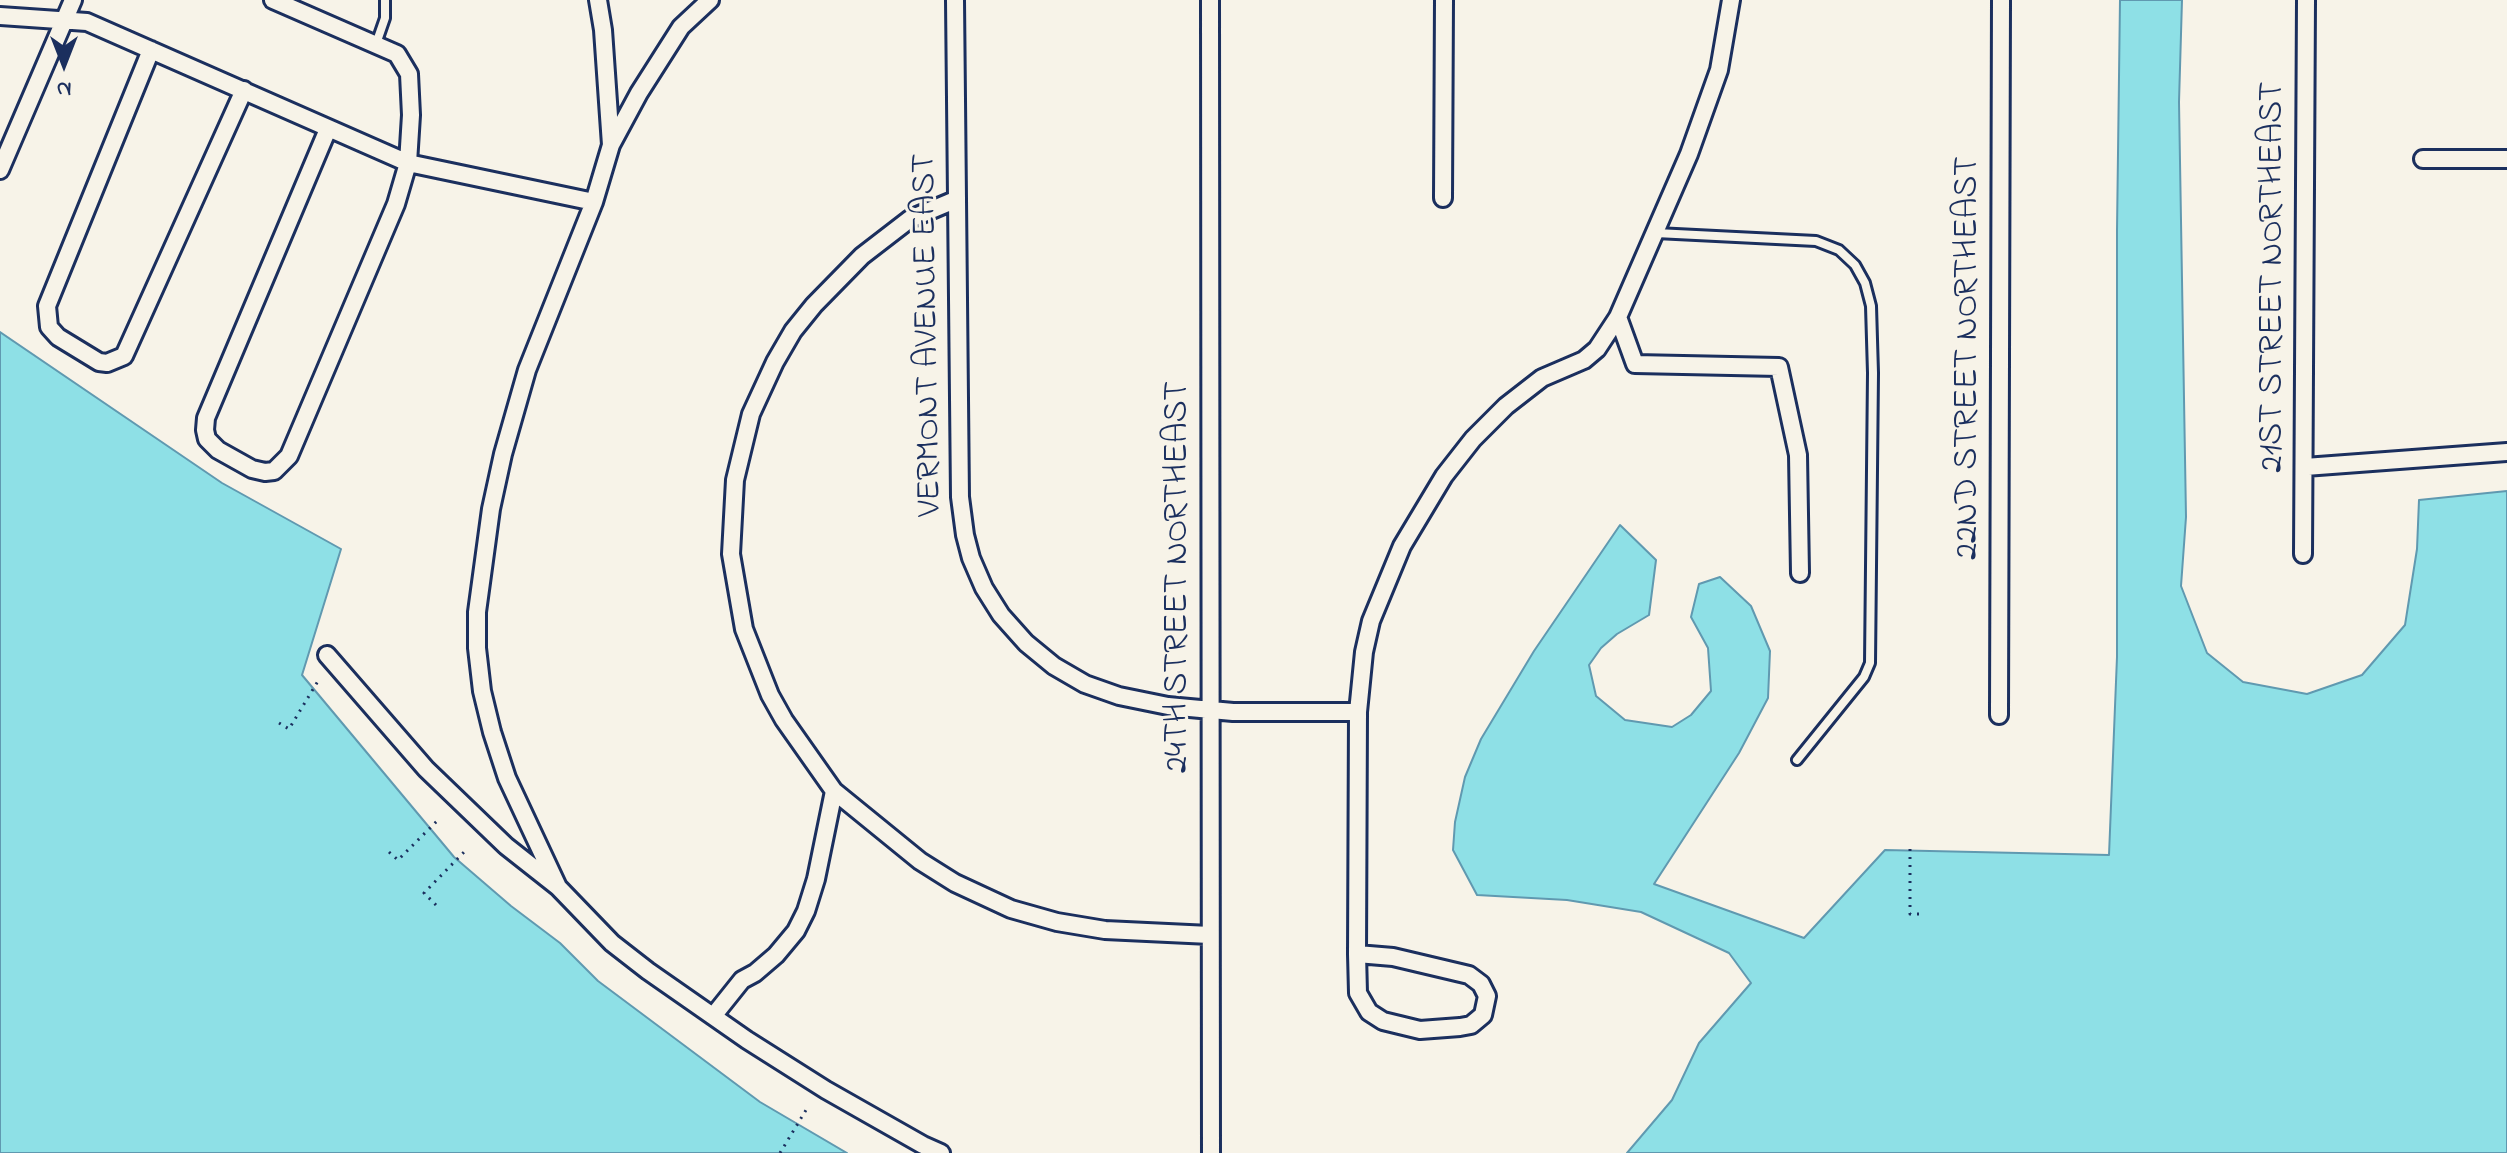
<!DOCTYPE html>
<style>
body{margin:0}
#map{position:relative;width:2507px;height:1153px;overflow:hidden;background:#f7f3e8;font-family:"Indie Flower",sans-serif}
canvas{display:block}
.north{position:absolute;left:24px;top:24px;width:80px;height:80px;-webkit-text-stroke:6px #f7f3e8;paint-order:stroke;rotate:180deg;font-size:22px;font-weight:700;line-height:32px;text-align:center;color:#1b2f5e}
.north::after{content:'';display:block;margin:auto;width:28px;height:36px;background:#1b2f5e;clip-path:polygon(50% 0,100% 100%,50% 72%,0 100%)}
</style>
<div id="map">
<canvas width="2507" height="1153"></canvas>
<div class="north">N</div>
</div>
<script>
const g = document.querySelector('canvas').getContext('2d');
g.lineJoin = 'round';
function fill(path, color) { g.fillStyle = color; g.fill(path, 'evenodd'); }
const poly = rows => new Path2D(rows.map(r => 'M' + r).join(''));
function stroke(path, color, width, dash) { g.strokeStyle = color; g.lineWidth = width; g.lineCap = dash ? 'butt' : 'round'; g.setLineDash(dash || []); g.stroke(path); }
function label(font, color, halo, rows, align = 'center') {
  g.font = font + ' "Indie Flower",sans-serif'; g.lineWidth = 6; g.setLineDash([]); g.textBaseline = 'middle'; g.strokeStyle = halo; g.fillStyle = color; for (const [text, x, y, turn = 0] of rows) {
    g.save(); g.translate(x, y); g.rotate((+turn || 0) * Math.PI / 180); g.textAlign = isNaN(turn) ? turn : align; if (halo) g.strokeText(text, 0, 0); g.fillText(text, 0, 0); g.restore();
  }
}
const water = poly([
 [2120,0,2182,0,2179,102,2186,517,2181,586,2207,653,2243,682,2307,694,2362,675,2405,625,2417,549,2419,500,2507,491,2507,1153,1627,1153,1672,1100,1699,1043,1751,983,1729,953,1641,912,1567,900,1477,895,1453,850,1455,822,1465,777,1481,739,1534,651,1620,525,1656,560,1649,615,1617,634,1601,648,1589,665,1596,696,1625,720,1672,727,1691,715,1711,691,1708,648,1691,617,1699,584,1720,577,1751,606,1770,651,1768,698,1739,753,1654,884,1804,938,1885,850,2109,855,2117,657,2117,230,2120,0],
 [0,332,222,483,341,549,302,675,454,857,511,906,560,943,598,981,760,1102,847,1153,0,1153,0,332]
]);
fill(water, '#8ee0e6');
stroke(water, '#6099b0', 2);
const service = poly([
 [376,44,385,18,385,0],
 [1656,233,1816,241,1839,250,1855,265,1865,283,1871,306,1873,373,1870,663,1864,677,1797,760]
]);
const minor = poly([
 [273,0,397,54,409,74,411,115,408,163,396,204,289,456,274,471,265,472,252,469,218,450,207,439,205,430,206,418,328,129],
 [598,0,603,30,611,145],
 [955,0,960,497,965,535,971,558,984,588,1001,615,1026,643,1054,666,1085,684,1119,696,1168,706,1233,712,1358,712],
 [1210,0,1211,1153],
 [0,16,87,22,408,163,594,202],
 [151,50,47,306,49,327,58,337,99,362,107,363,124,356,244,90],
 [2423,159,2507,159],
 [0,170,73,0],
 [1443,198,1444,0],
 [955,200,910,219,862,256,814,305,793,331,775,362,751,414,735,480,731,554,744,629,770,695,784,720,834,791,920,861,955,883,1011,909,1057,922,1105,930,1210,935],
 [1618,317,1635,364,1779,367,1798,455,1800,573],
 [2305,467,2507,452],
 [2303,554,2306,0],
 [327,655,426,769,506,846,558,887,612,943,648,971,747,1040,826,1090,923,1145,941,1153],
 [1999,715,2001,0],
 [558,887,507,778,492,732,482,691,477,648,477,612,491,509,503,454,527,370,594,202,611,145,639,93,681,27,710,0],
 [1357,954,1393,957,1469,975,1481,984,1487,996,1483,1015,1471,1025,1460,1027,1420,1030,1383,1021,1369,1012,1358,993,1357,954,1358,712,1364,652,1371,621,1402,546,1444,476,1473,439,1506,406,1542,378,1584,360,1597,349,1618,317,1689,154,1719,70,1731,0],
 [714,1015,742,980,755,973,776,955,796,931,806,911,816,879,834,791]
]);
stroke(service, '#1b2f5e', 14);
stroke(minor, '#1b2f5e', 22);
stroke(poly([
 [279,723,289,729,318,681],
 [1910,849,1910,914,1922,914],
 [389,852,398,860,439,819],
 [436,905,424,893,468,848],
 [780,1153,806,1110]
]), '#1b2f5e', 3, [2, 6]);
stroke(service, '#f7f3e8', 8);
stroke(minor, '#f7f3e8', 16);
label('34px', '#1b2f5e', '#f7f3e8', [
 ["21ST STREET NORTHEAST",2275,277,-90],
 ["VERMONT AVENUE EAST",930,335,-91],
 ["22ND STREET NORTHEAST",1970,358,-90],
 ["24TH STREET NORTHEAST",1180,577,-90]
]);
</script>
